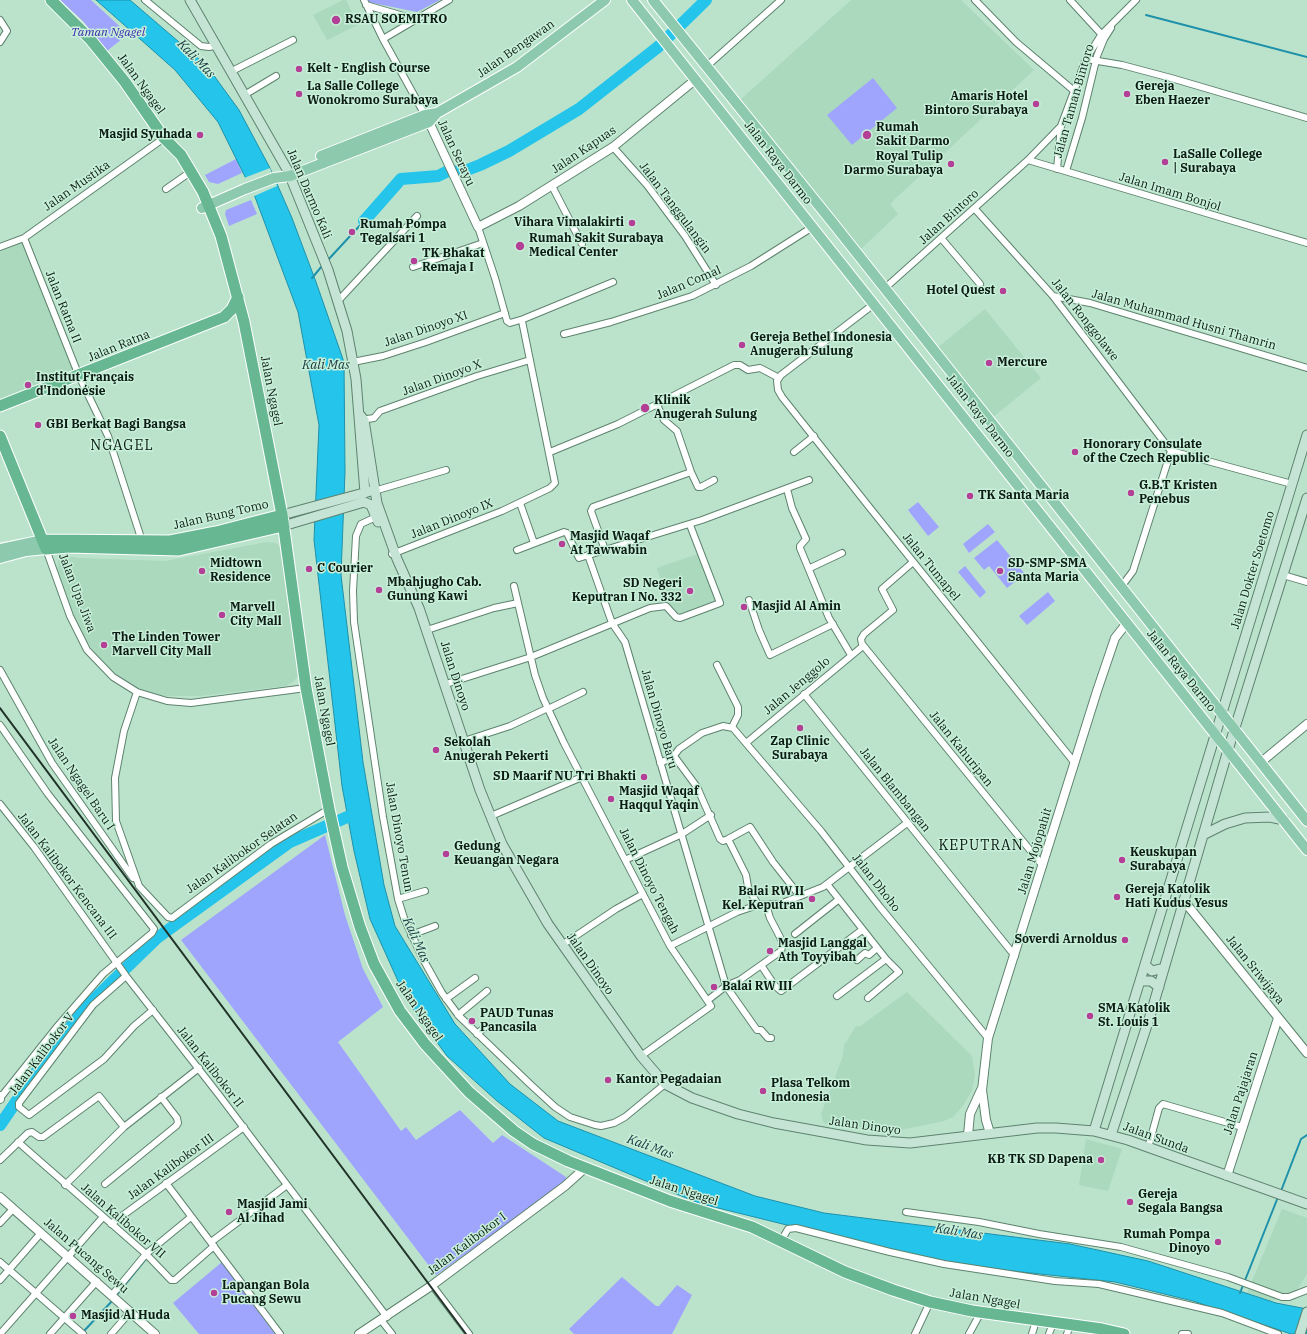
<!DOCTYPE html>
<meta charset="utf-8">
<style>
body{margin:0}
canvas{display:block;background:#bbe3cc}
</style>
<canvas width="1307" height="1334"></canvas>
<script>
const g = document.querySelector('canvas').getContext('2d');
g.lineJoin = 'round';
function fill(path, color) { g.fillStyle = color; g.fill(path, 'evenodd'); }
const poly = rows => new Path2D(rows.map(r => 'M' + r).join(''));
function stroke(path, color, width, dash) { g.strokeStyle = color; g.lineWidth = width; g.lineCap = dash ? 'butt' : 'round'; g.setLineDash(dash || []); g.stroke(path); }
function label(font, color, halo, rows, align = 'center') {
  g.font = font + ' "IBM Plex Serif",serif'; g.lineWidth = 3; g.setLineDash([]); g.textBaseline = 'middle'; g.strokeStyle = halo; g.fillStyle = color; for (const [text, x, y, turn = 0] of rows) {
    g.save(); g.translate(x, y); g.rotate((+turn || 0) * Math.PI / 180); g.textAlign = isNaN(turn) ? turn : align; if (halo) g.strokeText(text, 0, 0); g.fillText(text, 0, 0); g.restore();
  }
}
fill(poly([
 [343,0,346,0,358,25,327,40,313,15],
 [851,0,961,0,1034,70,895,199,890,204,898,214,860,250,740,100],
 [25,242,78,375,0,404,0,252],
 [985,309,1041,378,992,418,937,348],
 [267,542,275,543,279,545,280,550,299,669,298,676,293,682,286,686,200,696,165,696,143,691,122,681,105,666,81,634,57,573,58,561,66,556,79,558,165,561],
 [700,553,719,603,678,618,669,605,657,568],
 [907,992,972,1056,975,1075,972,1091,962,1107,953,1117,944,1121,901,1130,883,1132,826,1124,823,1122,821,1114,843,1056,844,1045,856,1026,859,1027],
 [1086,1139,1122,1149,1108,1191,1079,1185],
 [1282,1209,1307,1218,1307,1274,1292,1298,1269,1301,1247,1293]
]), '#aad9be');
fill(poly([
 [60,0,91,0,128,34,107,51,83,21],
 [368,0,440,0,417,12,368,2],
 [873,78,897,108,852,145,827,115],
 [236,159,242,173,218,184,209,182,205,175],
 [251,200,257,214,229,226,225,214,226,210],
 [918,502,939,527,928,536,908,510],
 [988,524,995,532,969,553,963,544],
 [997,540,1025,574,1007,588,989,566,984,570,974,558],
 [965,566,986,592,980,598,958,572],
 [1048,592,1055,601,1027,625,1019,616],
 [325,835,345,915,363,969,383,1007,338,1042,401,1131,406,1127,416,1140,460,1110,493,1143,502,1135,566,1177,565,1183,436,1275,181,940],
 [222,1262,275,1334,199,1334,173,1303],
 [622,1277,656,1306,659,1306,677,1285,692,1295,672,1334,574,1334,569,1329]
]), '#9fa5fd');
const water = poly([
 [96,0,130,0,207,66,239,110,270,168,292,218,316,282,344,362,345,472,341,575,363,762,384,885,395,926,455,1024,510,1084,558,1121,755,1196,824,1213,1070,1244,1148,1261,1276,1303,1307,1309,1307,1334,1291,1334,1193,1301,1115,1282,1003,1270,944,1261,851,1241,698,1203,544,1138,497,1101,447,1056,407,1001,370,919,354,851,342,786,314,540,319,425,298,312,255,197,218,122,175,70,96,0]
]);
fill(water, '#25c4ea');
stroke(water, '#1e91aa', 1);
fill(poly([
 [270,168,277,186,252,197,244,178]
]), '#bbe3cc');
stroke(poly([
 [1146,15,1307,57],
 [327,261,364,221],
 [312,278,322,266],
 [1281,1191,1301,1139,1307,1135],
 [1240,1293,1278,1197],
 [115,1297,145,1260],
 [83,1332,113,1300]
]), '#1e91aa', 2);
stroke(poly([
 [364,221,401,179,438,176,448,171,462,172,480,165,509,151,579,109,658,47,706,0],
 [0,1125,42,1064,87,1006,157,938,290,842,361,811]
]), '#25c4ea', 12);
const minor = poly([
 [145,0,201,46,209,47,217,45],
 [364,0,383,39,426,117],
 [975,0,1016,42,1073,90],
 [1070,0,1104,37],
 [366,5,417,20],
 [0,20,7,31,0,42],
 [383,39,449,0],
 [1086,59,1122,65,1171,78,1307,118],
 [707,66,781,0],
 [232,71,293,40],
 [246,94,276,76],
 [613,147,647,185,685,236,716,285],
 [1028,160,1307,243],
 [1057,169,1061,126,1086,59,1101,35,1136,0],
 [1066,171,1082,118,1097,56,1104,39,1111,28],
 [552,186,582,244],
 [166,189,186,175],
 [975,209,1053,296,1171,451],
 [24,238,79,376,108,436,142,541],
 [941,238,980,284],
 [0,247,24,238,164,138],
 [413,267,483,243],
 [884,289,1028,160,1061,126],
 [1053,296,1090,303,1307,368],
 [338,301,417,216],
 [874,304,781,375,777,381,778,390,782,397,870,508,1074,762],
 [521,320,613,282],
 [564,334,611,322,692,296,751,266,811,228],
 [353,362,383,356,426,342,505,313],
 [657,405,664,420,677,431,691,472,698,487,701,487,714,480],
 [361,420,374,418,380,411,477,376,530,360],
 [1171,451,1292,484],
 [550,452,618,424,734,365,740,365,748,370,760,368,779,378],
 [794,452,814,436],
 [787,489,792,508,806,539,800,546,800,548,829,618,851,655],
 [374,491,446,470],
 [520,503,534,543],
 [376,517,361,524,356,536,353,591,354,622,383,817,398,899,404,918,423,959,442,993,459,1016,531,1085,555,1107,570,1117,595,1125,601,1126,614,1123,625,1117,665,1084],
 [46,549,70,616,87,650,113,677,137,692,167,701,191,703,306,688],
 [517,550,564,532,567,533,579,558,702,520,809,480],
 [605,550,591,511,593,507,691,472],
 [392,554,502,511,550,488,555,483,522,321,520,320,510,323,507,321,495,278,478,227],
 [588,555,612,623,625,642,726,986,757,1030,761,1030,768,1038,771,1038],
 [913,562,882,589,893,610,864,634,861,639,862,644,1043,866],
 [810,568,842,553],
 [1283,575,1307,582],
 [514,586,535,675,543,698,564,743,670,946,711,1006,641,1056],
 [1121,587,1133,571,1171,451],
 [749,600,759,630,770,655,833,624],
 [427,630,494,608,518,603],
 [717,665,738,707,738,715,732,727],
 [0,670,52,763,133,878],
 [446,684,531,657,650,608,666,606,676,617,680,618,720,603,690,525],
 [137,692,124,731,115,778,116,821,139,886,168,917,172,918,271,844,329,809],
 [804,694,1015,956],
 [548,709,583,692],
 [0,725,48,794,154,929,152,933,103,974,56,1028,1,1097],
 [464,741,510,726,548,708],
 [746,743,863,646],
 [674,756,697,787,720,839,723,841,728,839,746,875,748,887,758,905],
 [660,763,673,757,679,749,702,733,723,726,733,728,821,831,880,907,988,1038],
 [0,804,34,847,126,976,219,1095,387,1317],
 [491,816,582,777],
 [728,839,750,827,773,862,799,895],
 [625,860,682,834,711,815],
 [827,884,886,959,899,972,868,998],
 [398,899,425,891],
 [795,934,838,900],
 [411,935,435,926],
 [562,945,616,909,643,894],
 [670,946,737,912,758,905,780,904,823,887,907,823],
 [857,960,865,953,869,955,877,948],
 [761,965,775,986,781,991,862,930],
 [126,976,93,1005,19,1103,19,1107,29,1115,104,1059,134,1026,153,1010],
 [837,996,886,959],
 [446,999,475,978],
 [708,1000,726,986,740,980,781,951,783,943,770,918,766,905],
 [458,1015,487,991],
 [477,1034,485,1027],
 [18,1142,146,1254,171,1280,175,1280,214,1246],
 [1148,1148,1159,1108,1163,1104,1242,1127],
 [0,1160,28,1133,32,1132,39,1137,43,1137,99,1096,124,1127],
 [166,1183,280,1334],
 [105,1184,176,1126,178,1123,177,1118,161,1097],
 [65,1185,124,1127,199,1068],
 [906,1212,979,1222,1039,1234,1121,1247,1228,1277,1282,1297,1289,1297,1307,1290],
 [0,1223,13,1209],
 [111,1224,244,1127],
 [781,1241,788,1229,796,1228,890,1252,944,1264,1055,1281,1099,1284,1222,1313,1278,1334],
 [211,1242,287,1185],
 [0,1262,83,1334],
 [0,1280,41,1233],
 [432,1285,469,1334],
 [112,1295,146,1254,191,1217],
 [381,1320,392,1334],
 [0,1334,103,1217],
 [50,1334,97,1281],
 [111,1334,131,1311],
 [915,1334,930,1302],
 [969,1334,981,1312],
 [1032,1334,1036,1321],
 [1049,1334,1053,1323],
 [1067,1334,1070,1325],
 [1182,1334,1188,1334]
]);
const tertiary = poly([
 [429,122,478,227,519,206,613,147,695,80],
 [1260,763,1307,724],
 [1184,901,1307,1053],
 [0,1096,0,1099],
 [990,1133,986,1120,982,1090,988,1038,1097,691,1115,638,1126,624],
 [968,1135,970,1114,981,1090],
 [1227,1176,1278,1018],
 [0,1197,155,1334],
 [359,1334,431,1286,565,1186,585,1168]
]);
const secondary = poly([
 [190,0,288,171,328,270,347,331,356,379,365,493],
 [360,415,364,420,377,503,397,559,419,608,480,790,502,844,548,924,641,1056,665,1084,692,1098,738,1114,774,1123,867,1140,910,1143,1037,1128,1056,1128,1094,1131,1128,1140,1307,1204],
 [282,515,371,491],
 [283,526,364,502,371,505,378,522],
 [1203,835,1225,824,1245,818,1270,817,1284,820],
 [1145,965,1152,971,1164,968],
 [1140,981,1151,981,1159,987],
 [1094,1131,1307,435],
 [1111,1135,1151,1013,1228,750,1307,498],
 [1300,1334,1307,1312]
]);
const primary = poly([
 [632,0,1307,850],
 [653,0,833,223,1307,821],
 [321,156,425,115,437,113],
 [202,208,245,189,274,178,290,176,429,122,437,113,517,67,605,0],
 [0,549,43,540],
 [0,558,26,551,46,549]
]);
const trunk = poly([
 [51,0,90,39,125,82,164,138,181,155,203,192,221,236,244,322,259,398,282,515,306,688,329,809,342,867,360,927,374,964,400,1011,425,1044,469,1092,514,1131,533,1144,568,1161,670,1201,752,1227,845,1272,893,1290,930,1302,972,1311,1102,1329,1124,1334],
 [0,406,224,317,232,309,238,297],
 [0,436,46,549,69,547,179,550,283,526],
 [43,540,170,541,216,532,282,515]
]);
stroke(minor, '#5e836e', 8);
stroke(tertiary, '#5e836e', 10);
stroke(secondary, '#5e836e', 11);
stroke(primary, '#fff', 12);
stroke(trunk, '#fff', 13);
stroke(minor, '#fff', 6);
stroke(tertiary, '#fff', 8);
stroke(secondary, '#c6e4d6', 9);
stroke(primary, '#8dcaad', 10);
stroke(trunk, '#67b892', 11);
stroke(poly([
 [0,708,466,1334]
]), '#213329', 2);
for (const [x, y, r, color] of [
 [336,20,5,"#b43f96"],
 [299,69,4,"#b43f96"],
 [299,94,4,"#b43f96"],
 [1127,94,4,"#b43f96"],
 [1036,104,4,"#b43f96"],
 [200,135,4,"#b43f96"],
 [867,135,5,"#b43f96"],
 [1165,162,4,"#b43f96"],
 [951,164,4,"#b43f96"],
 [632,223,4,"#b43f96"],
 [352,232,4,"#b43f96"],
 [520,246,5,"#b43f96"],
 [414,261,4,"#b43f96"],
 [1003,291,4,"#b43f96"],
 [742,345,4,"#b43f96"],
 [989,363,4,"#b43f96"],
 [28,385,4,"#b43f96"],
 [645,408,5,"#b43f96"],
 [38,425,4,"#b43f96"],
 [1075,452,4,"#b43f96"],
 [1131,493,4,"#b43f96"],
 [970,496,4,"#b43f96"],
 [562,544,4,"#b43f96"],
 [309,569,4,"#b43f96"],
 [202,571,4,"#b43f96"],
 [1000,571,4,"#b43f96"],
 [379,590,4,"#b43f96"],
 [690,591,4,"#b43f96"],
 [744,607,4,"#b43f96"],
 [222,615,4,"#b43f96"],
 [104,645,4,"#b43f96"],
 [800,728,4,"#b43f96"],
 [436,750,4,"#b43f96"],
 [644,777,4,"#b43f96"],
 [611,799,4,"#b43f96"],
 [446,854,4,"#b43f96"],
 [1122,860,4,"#b43f96"],
 [1117,897,4,"#b43f96"],
 [812,899,4,"#b43f96"],
 [1125,940,4,"#b43f96"],
 [770,951,4,"#b43f96"],
 [714,987,4,"#b43f96"],
 [1090,1016,4,"#b43f96"],
 [472,1021,4,"#b43f96"],
 [608,1080,4,"#b43f96"],
 [763,1091,4,"#b43f96"],
 [1101,1160,4,"#b43f96"],
 [1130,1202,4,"#b43f96"],
 [229,1212,4,"#b43f96"],
 [1218,1242,4,"#b43f96"],
 [214,1293,4,"#b43f96"],
 [73,1316,4,"#b43f96"]
]) { const dot = new Path2D(); dot.arc(x, y, r, 0, 2 * Math.PI); g.fillStyle = color; g.fill(dot); stroke(dot, '#c8f0d9', 1.5); }
label('bold 12px', '#0c1b13', '#c8f0d9', [
 ["RSAU SOEMITRO",345,20],
 ["Kelt - English Course",307,69],
 ["La Salle College",307,87],
 ["Wonokromo Surabaya",307,101],
 ["Gereja",1135,87],
 ["Eben Haezer",1135,101],
 ["Amaris Hotel",1028,97,"right"],
 ["Bintoro Surabaya",1028,111,"right"],
 ["Rumah",876,128],
 ["Sakit Darmo",876,142],
 ["Masjid Syuhada",192,135,"right"],
 ["LaSalle College",1173,155],
 ["| Surabaya",1173,169],
 ["Royal Tulip",943,157,"right"],
 ["Darmo Surabaya",943,171,"right"],
 ["Vihara Vimalakirti",624,223,"right"],
 ["Rumah Pompa",360,225],
 ["Tegalsari 1",360,239],
 ["Rumah Sakit Surabaya",529,239],
 ["Medical Center",529,253],
 ["TK Bhakat",422,254],
 ["Remaja I",422,268],
 ["Hotel Quest",995,291,"right"],
 ["Gereja Bethel Indonesia",750,338],
 ["Anugerah Sulung",750,352],
 ["Mercure",997,363],
 ["Institut Français",36,378],
 ["d'Indonésie",36,392],
 ["Klinik",654,401],
 ["Anugerah Sulung",654,415],
 ["GBI Berkat Bagi Bangsa",46,425],
 ["Honorary Consulate",1083,445],
 ["of the Czech Republic",1083,459],
 ["G.B.T Kristen",1139,486],
 ["Penebus",1139,500],
 ["TK Santa Maria",978,496],
 ["Masjid Waqaf",570,537],
 ["At Tawwabin",570,551],
 ["Midtown",210,564],
 ["Residence",210,578],
 ["SD-SMP-SMA",1008,564],
 ["Santa Maria",1008,578],
 ["C Courier",317,569],
 ["Mbahjugho Cab.",387,583],
 ["Gunung Kawi",387,597],
 ["SD Negeri",682,584,"right"],
 ["Keputran I No. 332",682,598,"right"],
 ["Masjid Al Amin",752,607],
 ["Marvell",230,608],
 ["City Mall",230,622],
 ["The Linden Tower",112,638],
 ["Marvell City Mall",112,652],
 ["Zap Clinic",800,742,"center"],
 ["Surabaya",800,756,"center"],
 ["Sekolah",444,743],
 ["Anugerah Pekerti",444,757],
 ["SD Maarif NU Tri Bhakti",636,777,"right"],
 ["Masjid Waqaf",619,792],
 ["Haqqul Yaqin",619,806],
 ["Gedung",454,847],
 ["Keuangan Negara",454,861],
 ["Keuskupan",1130,853],
 ["Surabaya",1130,867],
 ["Gereja Katolik",1125,890],
 ["Hati Kudus Yesus",1125,904],
 ["Balai RW II",804,892,"right"],
 ["Kel. Keputran",804,906,"right"],
 ["Soverdi Arnoldus",1117,940,"right"],
 ["Masjid Langgal",778,944],
 ["Ath Toyyibah",778,958],
 ["Balai RW III",722,987],
 ["SMA Katolik",1098,1009],
 ["St. Louis 1",1098,1023],
 ["PAUD Tunas",480,1014],
 ["Pancasila",480,1028],
 ["Kantor Pegadaian",616,1080],
 ["Plasa Telkom",771,1084],
 ["Indonesia",771,1098],
 ["KB TK SD Dapena",1093,1160,"right"],
 ["Gereja",1138,1195],
 ["Segala Bangsa",1138,1209],
 ["Masjid Jami",237,1205],
 ["Al Jihad",237,1219],
 ["Rumah Pompa",1210,1235,"right"],
 ["Dinoyo",1210,1249,"right"],
 ["Lapangan Bola",222,1286],
 ["Pucang Sewu",222,1300],
 ["Masjid Al Huda",81,1316]
], 'left');
label('italic 12px', '#3c28ab', '#c8f0d9', [
 ["Taman Ngagel",108,33]
]);
label('12px', '#0c1b13', '#c8f0d9', [
 ["Jalan Bengawan",516,49,-35],
 ["Jalan Ngagel",141,84,54],
 ["Jalan Taman Bintoro",1074,101,-74],
 ["Jalan Kapuas",584,150,-34],
 ["Jalan Serayu",456,153,65],
 ["Jalan Raya Darmo",778,163,52],
 ["Jalan Mustika",77,186,-35],
 ["Jalan Imam Bonjol",1170,192,17],
 ["Jalan Darmo Kali",309,194,67],
 ["Jalan Tanggulangin",675,208,53],
 ["Jalan Bintoro",949,217,-42],
 ["Jalan Comal",689,283,-23],
 ["Jalan Ratna II",63,307,68],
 ["Jalan Ronggolawe",1085,320,52],
 ["Jalan Muhammad Husni Thamrin",1184,320,16],
 ["Jalan Dinoyo XI",426,329,-19],
 ["Jalan Ratna",119,346,-22],
 ["Jalan Dinoyo X",442,378,-20],
 ["Jalan Ngagel",271,391,79],
 ["Jalan Raya Darmo",980,416,52],
 ["Jalan Bung Tomo",221,515,-13],
 ["Jalan Dinoyo IX",452,519,-22],
 ["Jalan Tumapel",931,567,51],
 ["Jalan Dokter Soetomo",1253,570,-73],
 ["Jalan Upa Jiwa",77,593,69],
 ["Jalan Raya Darmo",1181,671,51],
 ["Jalan Dinoyo",455,676,72],
 ["Jalan Jenggolo",797,686,-40],
 ["Jalan Ngagel",324,711,80],
 ["Jalan Dinoyo Baru",659,719,74],
 ["Jalan Kahuripan",961,749,51],
 ["Jalan Ngagel Baru I",81,784,56],
 ["Jalan Blambangan",895,790,51],
 ["Jalan Dinoyo Tenun",399,837,80],
 ["Jalan Mojopahit",1035,851,-73],
 ["Jalan Kalibokor Selatan",242,853,-35],
 ["Jalan Kalibokor Kencana III",67,876,53],
 ["Jalan Dinoyo Tengah",649,881,63],
 ["Jalan Dhoho",876,883,52],
 ["Jalan Dinoyo",590,964,55],
 ["Jalan Sriwijaya",1255,970,51],
 ["Jalan Ngagel",419,1011,55],
 ["Jalan Kalibokor V",42,1054,-53],
 ["Jalan Kalibokor II",210,1067,52],
 ["Jalan Pajajaran",1241,1093,-72],
 ["Jalan Dinoyo",865,1126,8],
 ["Jalan Sunda",1156,1138,20],
 ["Jalan Kalibokor III",171,1167,-36],
 ["Jalan Ngagel",684,1191,18],
 ["Jalan Kalibokor VII",123,1221,41],
 ["Jalan Kalibokor I",467,1244,-37],
 ["Jalan Pucang Sewu",86,1256,41],
 ["Jalan Ngagel",985,1299,10]
]);
label('italic 13px', '#18363f', '#c8f0d9', [
 ["Kali Mas",196,59,46],
 ["Kali Mas",326,365],
 ["Kali Mas",416,940,66],
 ["Kali Mas",650,1147,20],
 ["Kali Mas",959,1232,9]
]);
g.letterSpacing = '1px';
label('14px', '#0c1b13', '#c8f0d9', [
 ["NGAGEL",122,446],
 ["KEPUTRAN",981,846]
]);
g.letterSpacing = '0px';
</script>
